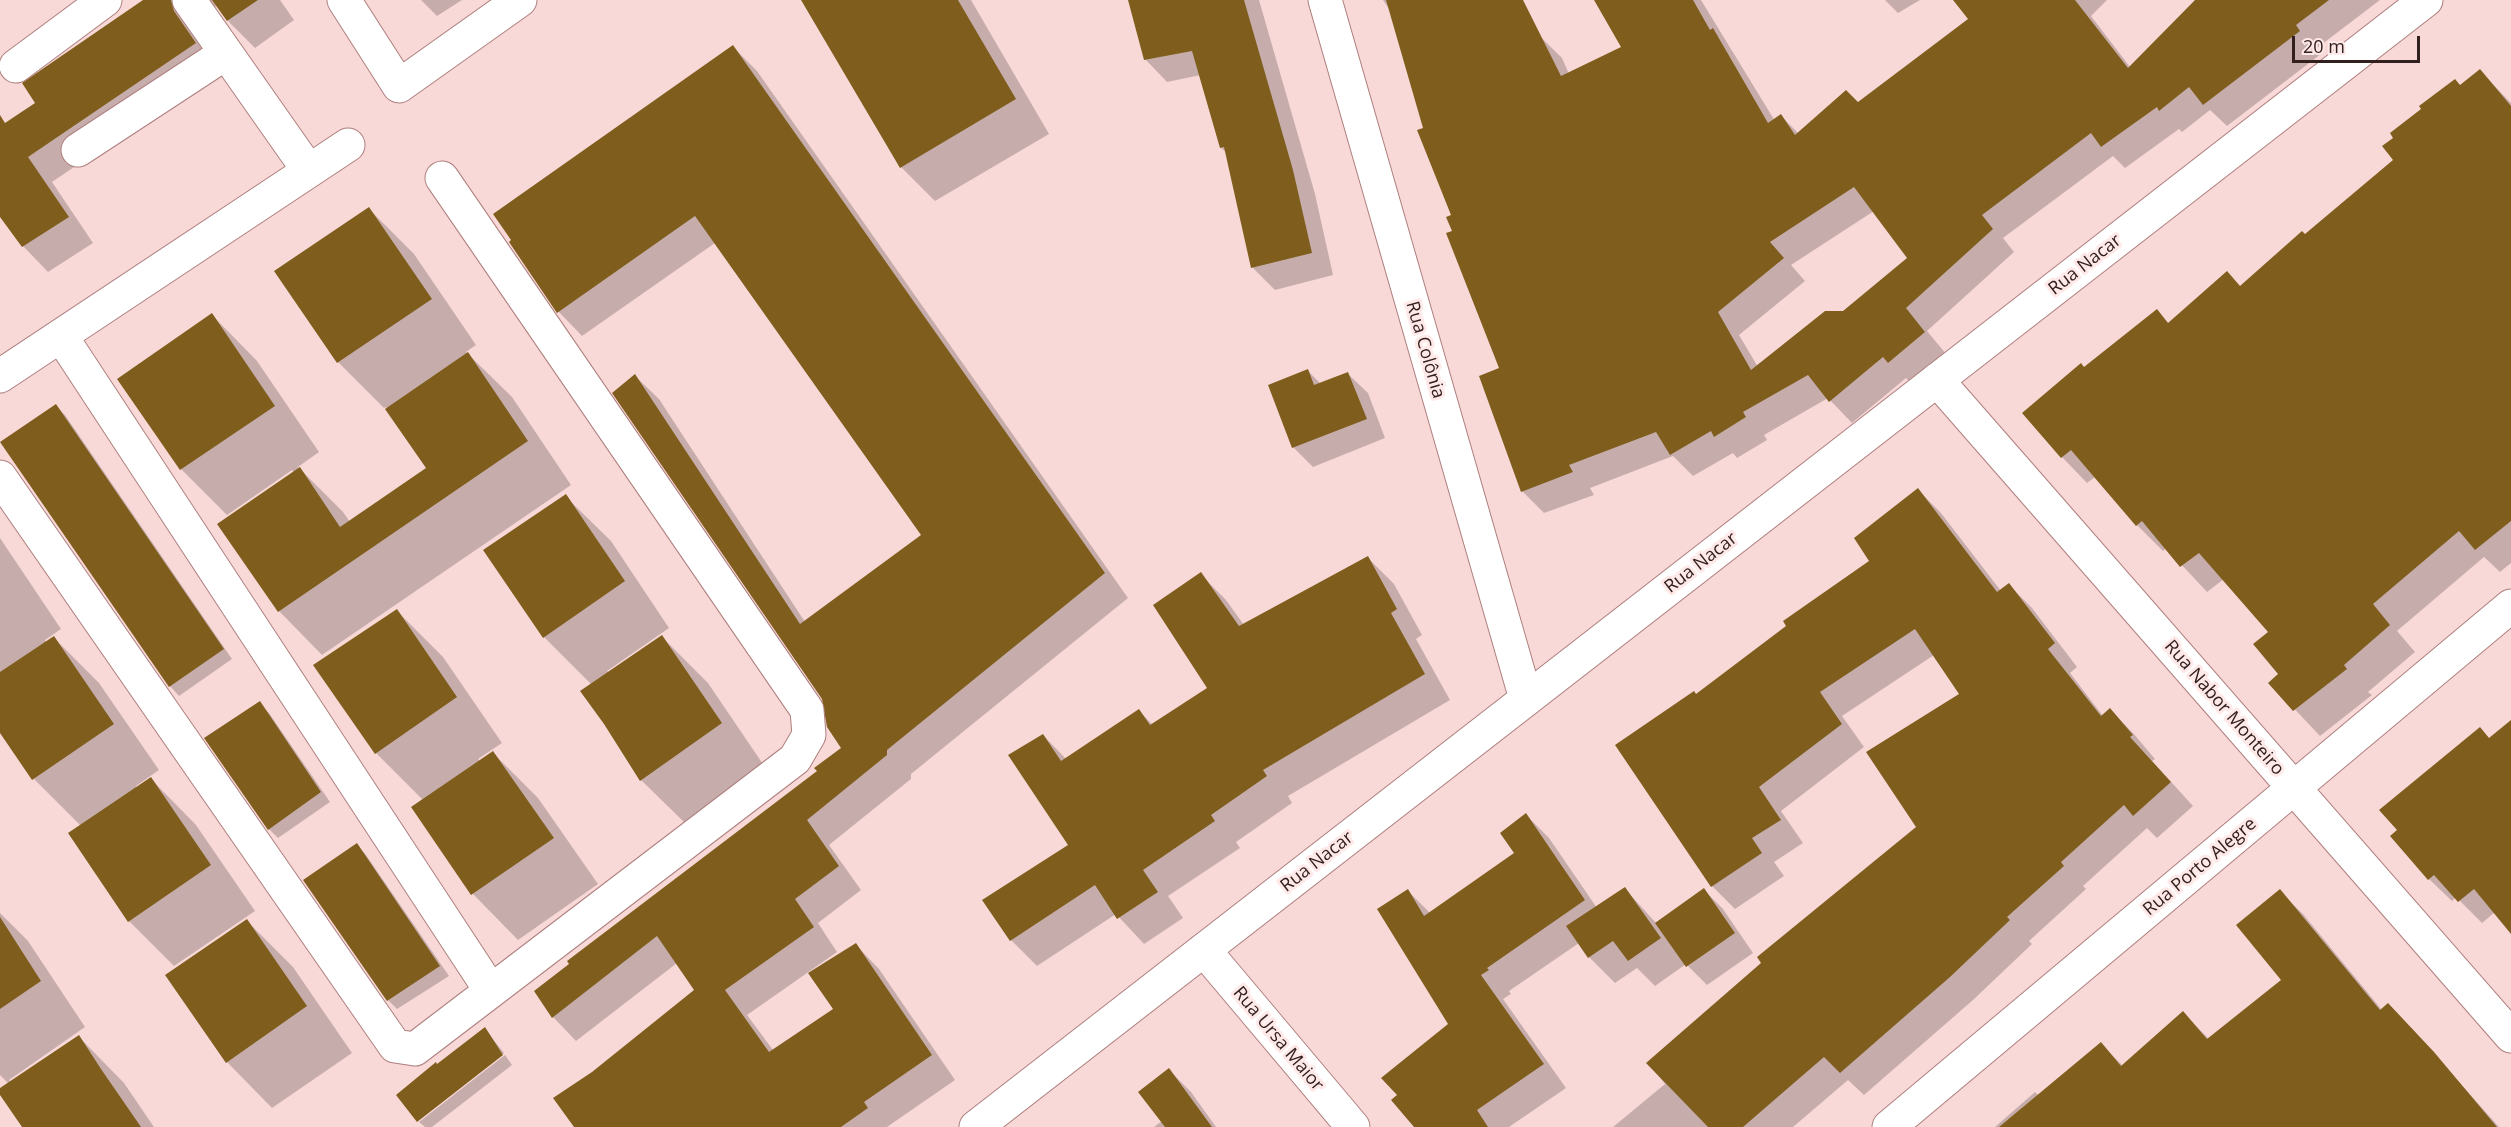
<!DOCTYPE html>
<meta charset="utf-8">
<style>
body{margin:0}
#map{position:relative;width:2511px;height:1127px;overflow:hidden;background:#f8d9d8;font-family:"Open Sans",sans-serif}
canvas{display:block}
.scale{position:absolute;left:2292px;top:36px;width:128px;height:27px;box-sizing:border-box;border:3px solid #32201f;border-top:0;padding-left:8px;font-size:18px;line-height:21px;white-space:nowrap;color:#32201f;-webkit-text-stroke:4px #ffe9e8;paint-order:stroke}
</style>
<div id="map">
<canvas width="2511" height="1127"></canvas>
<div class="scale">20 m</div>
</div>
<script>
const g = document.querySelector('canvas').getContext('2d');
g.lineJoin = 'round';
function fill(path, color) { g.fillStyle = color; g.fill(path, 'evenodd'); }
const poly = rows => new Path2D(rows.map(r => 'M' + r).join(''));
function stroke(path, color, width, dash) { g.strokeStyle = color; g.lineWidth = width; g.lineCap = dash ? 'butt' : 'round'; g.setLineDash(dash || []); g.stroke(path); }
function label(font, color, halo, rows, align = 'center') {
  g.font = font + ' "Open Sans",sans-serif'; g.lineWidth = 6; g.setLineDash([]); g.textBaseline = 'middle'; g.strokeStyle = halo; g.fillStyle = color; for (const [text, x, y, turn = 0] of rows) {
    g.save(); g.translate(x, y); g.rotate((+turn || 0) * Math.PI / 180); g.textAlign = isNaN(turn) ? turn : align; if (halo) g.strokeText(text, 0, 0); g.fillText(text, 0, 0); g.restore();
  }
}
fill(poly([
 [148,0,280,0,294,20,255,48,230,23,219,7,213,6,220,68,52,182,93,243,48,272,23,246,0,214,0,128,37,103],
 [421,0,462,0,437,16],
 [803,0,971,0,1049,134,935,201,901,167],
 [1130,0,1259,0,1315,194,1333,275,1275,290,1253,268,1227,153,1221,148,1201,75,1167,82,1145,59],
 [1383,0,1503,0,1562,58,1569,74,1623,48,1603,0,1701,0,1775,121,1781,116,1798,133,1858,104,1970,20,1955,0,2107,0,2091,16,2130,67,2197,0,2380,0,2317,48,2321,54,2227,126,2210,110,2182,132,2179,129,2125,168,2113,156,2003,238,2014,252,1927,331,1947,355,1911,384,1906,378,1852,423,1828,398,1764,435,1767,440,1737,458,1733,453,1693,476,1673,456,1590,488,1594,495,1544,513,1522,491,1501,369,1454,232,1453,216,1391,12],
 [1874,211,1909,259,1843,313,1758,367,1739,335,1805,281,1791,265],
 [1885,0,1920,0,1898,13],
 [733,47,757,71,1128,598,911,774,911,779,829,845,861,890,818,923,837,952,747,1015,773,1050,835,1010,856,945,879,969,955,1080,887,1127,576,1127,593,1073,697,990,677,963,576,1041,553,1017,843,748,824,699,635,376,659,399,805,622,923,535,715,243,582,336,559,312,511,242],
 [2480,71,2511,103,2511,563,2500,572,2484,557,2397,631,2415,652,2368,692,2372,695,2320,736,2270,683,2280,674,2270,632,2224,579,2207,592,2166,548,2163,551,2137,525,2095,477,2087,483,2062,457,2085,369,2156,311,2169,324,2241,287,2305,236,2395,160,2460,87],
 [369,209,414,254,476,345,466,352,512,397,571,485,322,655,279,611,294,473,292,470,227,515,181,469,119,379,212,315,257,361,319,452,298,467,343,512,350,522,428,469,386,407,384,408,338,362,276,271],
 [1308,371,1321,384,1348,374,1368,393,1385,438,1313,467,1294,448,1270,386],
 [56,406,65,415,232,659,179,696,170,686],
 [1918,490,1941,513,2001,591,2009,585,2032,608,2077,667,2070,673,2103,716,2110,710,2133,733,2155,759,2152,761,2193,806,2157,838,2147,828,2083,886,2086,889,2029,941,2032,944,1973,1000,1864,1095,1848,1080,1793,1127,1613,1127,1665,1084,1648,1063,1918,828,1961,695,1934,655,1842,716,1864,747,1781,811,1803,843,1774,862,1784,876,1735,909,1712,886,1617,746,1697,696,1871,562],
 [565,496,611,541,669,628,607,671,609,673,662,637,708,683,767,770,687,825,641,780,592,685,544,637,485,550],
 [0,538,61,629,45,640,47,643,54,638,99,683,159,770,136,786,137,788,151,779,196,825,255,911,174,966,129,921,81,826,34,779,0,730],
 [1368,558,1394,584,1422,635,1416,639,1450,700,1288,796,1292,803,1236,842,1240,848,1168,896,1183,918,1144,944,1116,914,1037,966,1011,940,1070,845,1043,735,1067,760,1139,711,1153,725,1209,688,1200,574,1226,600,1244,625],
 [397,611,443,657,502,743,478,759,480,761,493,753,538,798,598,884,518,940,473,894,413,807,423,800,376,753,315,666],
 [259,703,269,713,330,802,278,838,269,829],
 [2511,722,2511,932,2495,912,2482,923,2456,897,2452,901,2429,879,2399,830,2480,729,2490,739],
 [1526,815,1549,838,1597,908,1625,889,1657,924,1704,890,1723,909,1753,953,1707,985,1686,964,1655,986,1637,968,1615,983,1589,957,1579,943,1509,991,1511,994,1503,999,1566,1088,1509,1127,1416,1127,1399,1095,1450,1024,1408,891,1430,913,1516,854],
 [357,845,366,855,449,976,397,1009,388,1000],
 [2279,891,2303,914,2382,1010,2411,1028,2499,1127,1995,1127,2035,1092,2039,1096,2101,1044,2123,1066,2183,1013,2209,1039,2284,981],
 [0,913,28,941,85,1027,9,1080,11,1083,79,1037,124,1083,154,1127,23,1127,0,1093,0,1090,9,1084,0,1075],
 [247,921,293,967,352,1053,272,1108,227,1062],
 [485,1029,504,1053,417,1120,437,1065],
 [505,1055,512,1065,432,1127,425,1127,419,1122],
 [1169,1070,1191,1092,1216,1127,1154,1127,1162,1121]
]), '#0003');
fill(poly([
 [143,0,171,0,174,11,196,43,28,157,69,217,22,247,0,217,0,115,5,123,35,103,22,83],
 [212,0,258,0,227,21],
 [801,0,958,0,1016,99,900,168],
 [1128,0,1244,0,1293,170,1312,253,1251,268,1224,147,1220,148,1192,51,1144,60],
 [1386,0,1523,0,1561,76,1621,47,1594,0,1693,0,1710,30,1713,28,1768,123,1781,114,1795,135,1846,90,1858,102,1968,19,1953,0,2075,0,2128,68,2195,0,2329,0,2296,25,2300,31,2203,105,2189,87,2159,111,2157,107,2101,147,2091,133,1982,215,1993,229,1906,308,1925,332,1888,363,1883,357,1829,402,1808,375,1743,412,1746,417,1714,437,1711,431,1670,455,1656,432,1569,465,1573,472,1521,492,1479,376,1499,368,1446,233,1452,231,1446,217,1451,215,1417,130,1423,128],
 [1854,187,1907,258,1843,311,1825,311,1751,370,1718,312,1784,258,1770,242],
 [733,45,1105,573,887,750,887,755,807,820,839,866,795,899,814,927,725,990,769,1052,833,1009,808,973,856,943,932,1055,864,1102,868,1108,841,1127,574,1127,553,1098,592,1072,694,990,657,936,552,1018,534,991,569,964,567,961,817,771,814,768,841,748,827,727,822,699,612,393,635,374,800,624,921,535,695,216,557,313,509,242,511,240,493,214],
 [2480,69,2511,106,2511,521,2475,550,2459,531,2373,604,2390,625,2344,665,2347,669,2293,711,2268,683,2278,674,2253,644,2268,632,2199,553,2180,567,2142,521,2136,526,2071,450,2061,458,2022,413,2081,363,2084,367,2157,309,2168,323,2227,271,2240,286,2302,231,2305,234,2393,160,2382,146,2393,138,2390,133,2421,109,2419,106,2455,79,2460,85],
 [369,207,432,299,337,363,274,271],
 [212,313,275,406,180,470,117,379],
 [468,352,528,441,278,612,217,524,300,467,340,527,426,468,385,409],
 [1308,369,1314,385,1348,372,1367,419,1292,448,1268,385],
 [56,404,224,649,169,687,0,442],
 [1918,488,1997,592,2009,583,2055,643,2048,649,2101,716,2110,708,2133,735,2130,737,2171,782,2133,816,2124,805,2061,862,2064,866,2007,917,2010,920,1950,977,1840,1073,1824,1057,1743,1127,1708,1127,1646,1063,1761,963,1757,957,1916,827,1866,752,1959,694,1915,629,1820,692,1842,724,1759,787,1781,820,1752,838,1762,853,1711,887,1615,745,1694,691,1696,694,1786,626,1783,621,1869,561,1854,538],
 [566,494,625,581,543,638,483,550],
 [1368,556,1397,609,1391,613,1425,674,1263,770,1267,776,1211,815,1215,821,1143,870,1158,892,1117,919,1095,885,1010,941,982,900,1068,845,1008,755,1043,734,1061,761,1139,709,1150,725,1207,688,1153,605,1201,572,1239,626],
 [397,609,457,697,375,754,313,665],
 [662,635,722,723,640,781,604,724,580,691],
 [54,636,114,724,32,780,0,733,0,672],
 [260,701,321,792,268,830,204,738],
 [2511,720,2511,934,2474,889,2458,902,2434,875,2428,880,2390,836,2397,830,2379,810,2480,727,2489,738],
 [493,751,554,838,471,895,411,807],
 [151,777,211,865,128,922,68,833],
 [1526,813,1585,900,1487,968,1489,970,1481,975,1544,1064,1477,1110,1488,1127,1414,1127,1391,1100,1397,1095,1381,1078,1448,1024,1377,909,1408,889,1424,916,1514,853,1500,833],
 [357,843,440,966,387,1001,303,880],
 [1625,887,1661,938,1628,961,1613,941,1588,958,1566,926],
 [1704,888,1735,933,1686,967,1655,923],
 [2280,889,2380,1010,2388,1003,2434,1052,2497,1127,1999,1127,2101,1042,2121,1066,2183,1011,2207,1039,2281,980,2236,925],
 [0,917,41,981,0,1009],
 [247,919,307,1006,226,1063,165,975],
 [485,1027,503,1055,417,1122,396,1095,436,1062,437,1064],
 [79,1035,101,1069,141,1127,22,1127,0,1095,0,1088],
 [1169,1068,1212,1127,1165,1127,1138,1092]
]), '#7f5e1d');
const street = poly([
 [189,0,309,171],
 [344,0,399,86,520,0],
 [1325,0,1526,699],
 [16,66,105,0],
 [78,150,226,53],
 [61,336,491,991],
 [0,376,348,145],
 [1937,380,2511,1036],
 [0,477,395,1046,415,1049,795,759,809,735,807,710,442,178],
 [1204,950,1353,1127],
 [1889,1127,2511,606]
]);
const secondary = poly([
 [976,1127,2426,0]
]);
stroke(street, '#ae7f7e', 35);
stroke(secondary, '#ae7f7e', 35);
stroke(street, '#fff', 33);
stroke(secondary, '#fff', 33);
label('18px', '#32201f', '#ffe9e8', [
 ["Rua Nacar",2085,265,-38],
 ["Rua Colônia",1425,350,74],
 ["Rua Nacar",1701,563,-38],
 ["Rua Nabor Monteiro",2224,708,49],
 ["Rua Nacar",1317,862,-38],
 ["Rua Porto Alegre",2200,867,-40],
 ["Rua Ursa Maior",1278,1039,50]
]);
</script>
